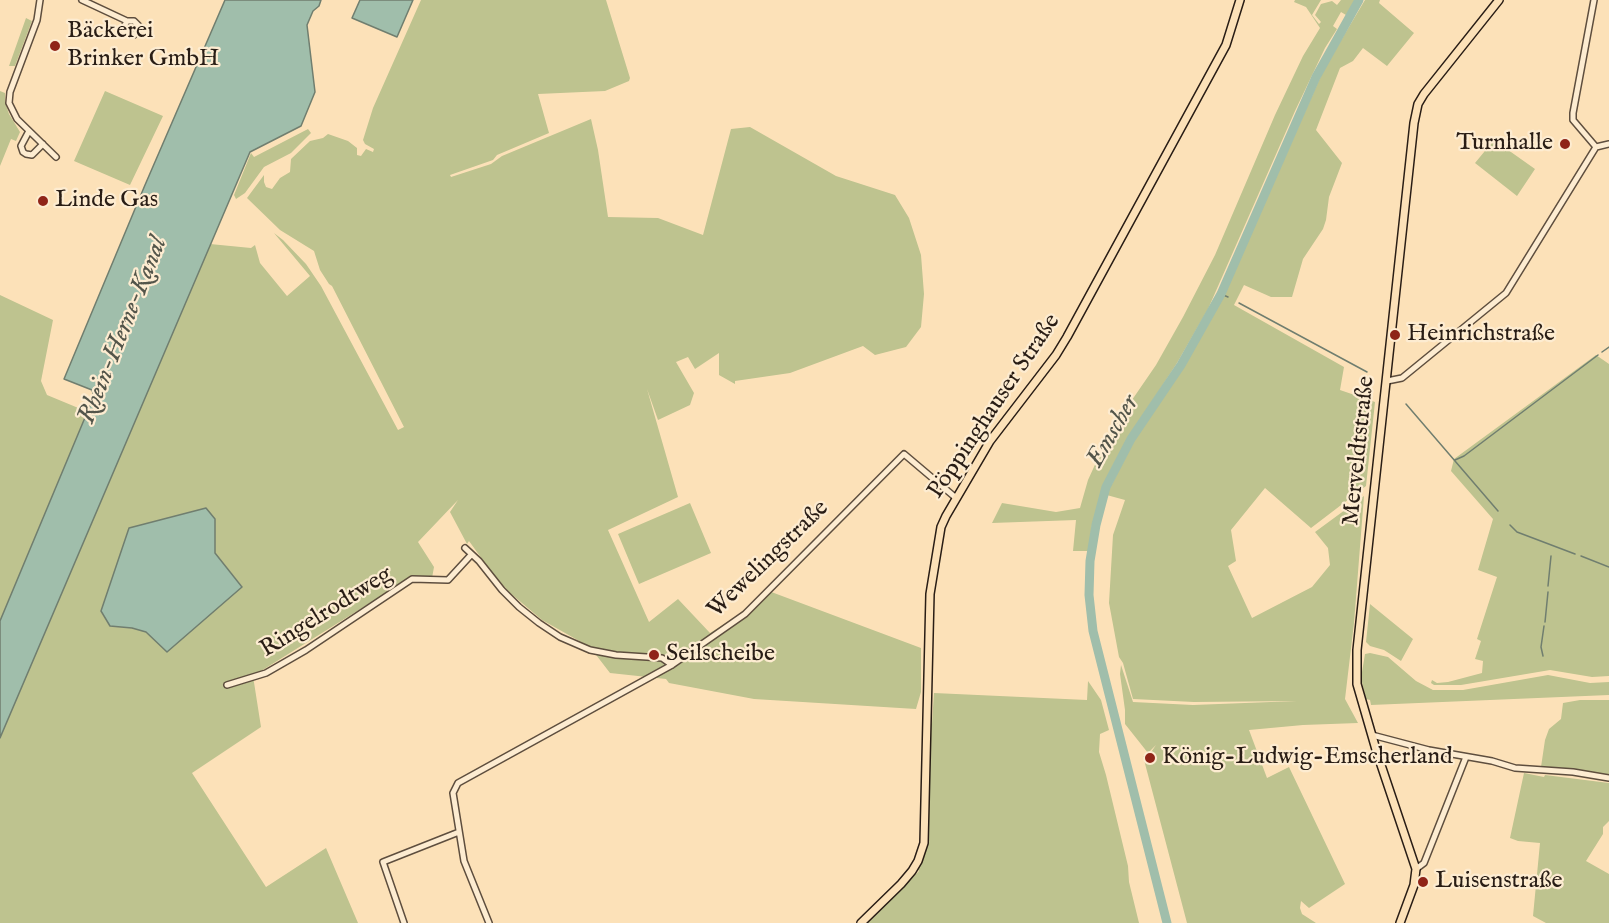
<!DOCTYPE html>
<meta charset="utf-8">
<style>
body{margin:0}
canvas{display:block;background:#fce1b8}
</style>
<canvas width="1609" height="923"></canvas>
<script>
const g = document.querySelector('canvas').getContext('2d');
g.lineJoin = 'round';
function fill(path, color) { g.fillStyle = color; g.fill(path, 'evenodd'); }
const poly = rows => new Path2D(rows.map(r => 'M' + r).join(''));
function stroke(path, color, width, dash) { g.strokeStyle = color; g.lineWidth = width; g.lineCap = dash ? 'butt' : 'round'; g.setLineDash(dash || []); g.stroke(path); }
function label(font, color, halo, rows, align = 'center') {
  g.font = font + ' "IM FELL English",serif'; g.lineWidth = 4.5; g.setLineDash([]); g.textBaseline = 'middle'; g.strokeStyle = halo; g.fillStyle = color; for (const [text, x, y, turn = 0] of rows) {
    g.save(); g.translate(x, y); g.rotate((+turn || 0) * Math.PI / 180); g.textAlign = isNaN(turn) ? turn : align; if (halo) g.strokeText(text, 0, 0); g.fillText(text, 0, 0); g.restore();
  }
}
fill(poly([
 [421,0,606,0,630,78,629,81,605,91,538,94,549,133,497,155,493,160,450,175,451,177,491,164,502,156,591,119,598,150,608,217,658,218,703,235,731,129,750,127,836,176,895,195,909,218,921,255,924,294,921,327,906,347,875,355,863,346,790,373,735,381,735,384,719,375,719,353,695,369,688,357,676,362,694,393,690,405,658,420,647,389,678,497,608,530,649,622,678,599,710,633,737,616,766,590,921,648,921,692,916,709,754,699,669,683,666,679,610,673,590,647,542,620,509,592,490,570,469,541,467,544,450,512,458,500,418,542,434,567,432,578,410,578,253,676,261,727,192,773,266,887,326,848,358,923,0,923,0,738,210,244,251,248,255,245,260,263,287,296,310,276,274,233,283,240,306,264,321,286,398,430,404,427,332,286,329,284,320,270,314,251,280,230,247,198,264,175,264,182,266,187,272,189,280,178,290,172,291,159,310,141,323,138,328,134,348,141,357,148,357,155,361,156,366,149,373,152,374,149,365,144,363,140,373,108],
 [206,508,215,519,215,553,242,586,146,632,132,628,110,626,101,612,129,528],
 [1295,0,1321,0,1312,15,1319,24,1321,22,1315,15,1321,4,1332,1,1337,5,1341,0,1356,0,1346,15,1341,12,1333,26,1337,29,1325,48,1295,111,1208,309,1177,363,1130,435,1111,469,1103,488,1092,525,1088,551,1073,551,1076,520,992,523,1002,503,1056,512,1080,508,1088,480,1110,432,1156,365,1183,317,1215,255,1275,115,1303,56,1320,28,1306,7,1294,2],
 [1365,0,1380,0,1379,3,1414,33,1387,66,1363,48,1353,61,1340,68,1316,130,1342,163,1329,197,1326,220,1323,229,1303,259,1292,297,1271,297,1244,285,1234,305,1344,367,1340,390,1375,402,1366,486,1311,528,1265,488,1231,530,1236,561,1228,566,1252,618,1312,587,1330,565,1328,548,1315,532,1364,496,1354,623,1345,699,1358,723,1303,725,1249,730,1267,778,1289,767,1345,884,1309,908,1301,901,1300,908,1302,914,1316,923,1187,923,1143,756,1147,758,1156,745,1148,753,1125,724,1125,710,1120,674,1121,665,1133,702,1193,705,1297,701,1194,702,1133,699,1123,663,1119,657,1109,603,1113,535,1125,500,1103,494,1112,484,1135,439,1205,330,1225,292,1324,69],
 [26,18,32,21,15,66,9,66],
 [0,91,5,93,5,102,9,114,20,132,16,141,11,139,0,166],
 [105,91,163,116,130,185,74,161],
 [308,129,311,133,291,153,264,167,245,193,236,199,234,195,251,153,254,157],
 [1494,140,1535,169,1517,196,1475,163],
 [0,295,53,320,41,381,47,395,88,412,0,621],
 [1596,355,1609,364,1609,676,1592,677,1550,670,1461,685,1434,685,1431,683,1432,680,1437,683,1448,682,1482,673,1483,661,1475,659,1481,641,1477,639,1497,577,1478,570,1493,519,1451,471,1454,459],
 [690,503,711,553,639,584,618,534],
 [1370,604,1413,639,1401,661,1384,650,1370,646,1366,642],
 [1370,653,1388,657,1416,681,1433,690,1463,690,1548,675,1590,683,1609,682,1609,695,1371,705,1370,700,1366,699,1361,678,1365,654],
 [1088,681,1101,700,1109,730,1100,734,1099,752,1106,775,1128,866,1129,882,1139,923,868,923,919,871,917,868,920,864,929,726,932,723,934,693,1087,700],
 [1580,700,1609,700,1609,778,1541,767,1545,740,1549,729,1561,719,1563,703],
 [1524,773,1544,777,1545,775,1609,783,1609,821,1603,827,1603,834,1586,861,1609,874,1609,923,1546,923,1533,916,1540,843,1518,841,1510,838]
]), '#bec38f');
const water = poly([
 [225,0,321,0,319,6,313,11,307,25,315,92,301,126,250,152,0,738,0,621,94,396,92,390,64,379,145,185,225,0],
 [360,0,413,0,397,37,352,18,360,0],
 [206,508,215,519,215,553,242,587,167,652,146,632,132,628,110,626,101,611,129,528,206,508]
]);
fill(water, '#a0beab');
stroke(water, '#707e6f', 1.5);
stroke(poly([
 [1221,294,1228,297],
 [1239,303,1367,372],
 [1602,352,1609,347],
 [1406,404,1498,511],
 [1455,460,1464,456,1598,355],
 [1510,525,1517,532,1575,554],
 [1581,556,1609,567],
 [1548,586,1551,556],
 [1545,622,1548,592],
 [1543,656,1541,647,1544,626]
]), '#707e6f', 1.5);
stroke(poly([
 [1167,923,1093,631,1089,595,1090,561,1096,525,1106,487,1131,439,1181,365,1221,294,1316,77,1359,0]
]), '#a0beab', 9);
const minor = poly([
 [40,0,37,20,10,92,9,103,17,119,56,157],
 [82,0,127,21,134,21,139,26,139,30,134,35,127,34,124,31,124,27,127,21],
 [1594,0,1573,113,1573,120,1596,147],
 [29,131,21,146,23,152,26,154,32,155,43,144],
 [1387,381,1402,378,1506,293,1596,147,1609,144],
 [465,548,479,561,502,590,519,607,539,623,560,637,590,650,616,655,662,658,672,665],
 [227,685,266,673,306,650,412,579,448,580,471,555],
 [1372,735,1429,750,1492,761,1515,768,1573,772,1609,778],
 [1416,869,1424,863,1466,757],
 [404,923,383,862,459,832],
 [489,923,464,861,453,793,458,783,672,665,745,614,904,454,956,498]
]);
const major = poly([
 [861,923,901,884,912,871,918,861,924,843,930,594,941,527,946,516,990,441,1056,355,1067,337,1226,45,1240,0],
 [1400,923,1414,885,1416,869,1377,753,1357,684,1357,650,1414,123,1418,104,1424,94,1499,0]
]);
stroke(minor, '#5e4e3e', 8);
stroke(major, '#291d15', 10);
stroke(minor, '#fdecd1', 5);
stroke(major, '#fce1b8', 7);
for (const [x, y, r, color] of [
 [55,46,6,"#8f2418"],
 [1565,144,6,"#8f2418"],
 [43,201,6,"#8f2418"],
 [1395,335,6,"#8f2418"],
 [654,655,6,"#8f2418"],
 [1150,758,6,"#8f2418"],
 [1423,882,6,"#8f2418"]
]) { const dot = new Path2D(); dot.arc(x, y, r, 0, 2 * Math.PI); g.fillStyle = color; g.fill(dot); stroke(dot, '#fdecd1', 2); }
label('24px', '#291d15', '#fdecd1', [
 ["Bäckerei",67,32],
 ["Brinker GmbH",67,60],
 ["Turnhalle",1553,144,"right"],
 ["Linde Gas",55,201],
 ["Heinrichstraße",1407,335],
 ["Seilscheibe",666,655],
 ["König-Ludwig-Emscherland",1162,758],
 ["Luisenstraße",1435,882]
], 'left');
label('24px', '#291d15', '#fdecd1', [
 ["Pöppinghauser Straße",995,407,-56],
 ["Merveldtstraße",1360,451,-84],
 ["Wewelingstraße",769,560,-44],
 ["Ringelrodtweg",327,613,-32]
]);
label('italic 26px', '#53554a', '#fdecd1', [
 ["Rhein-Herne-Kanal",124,331,-68],
 ["Emscher",1114,432,-60]
]);
</script>
